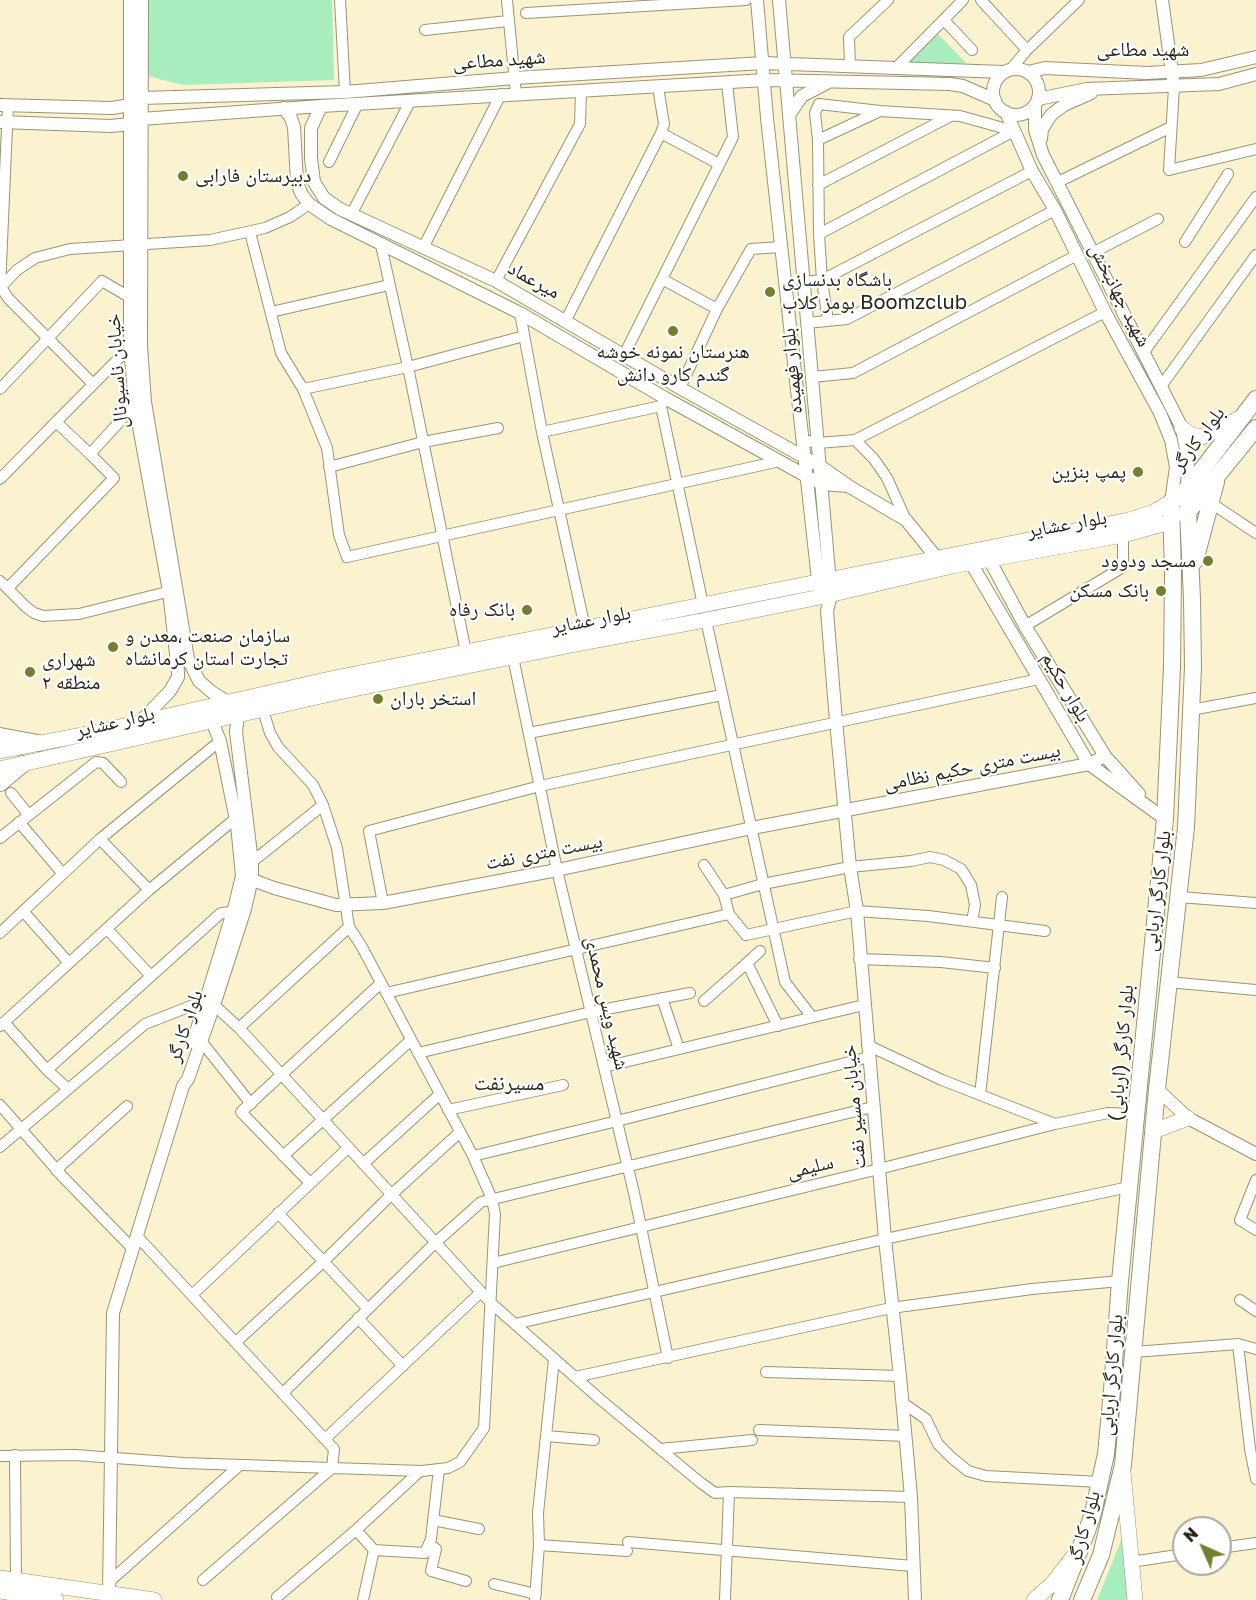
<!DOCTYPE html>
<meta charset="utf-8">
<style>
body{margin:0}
#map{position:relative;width:1256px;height:1600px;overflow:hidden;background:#fbf3d0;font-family:"Golos Text",sans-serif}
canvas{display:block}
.north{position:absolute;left:1172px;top:1516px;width:60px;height:60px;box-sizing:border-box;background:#fff;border:2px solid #a9a8a3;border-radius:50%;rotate:315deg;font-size:16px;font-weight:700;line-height:24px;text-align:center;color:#282518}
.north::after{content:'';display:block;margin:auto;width:21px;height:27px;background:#737f2d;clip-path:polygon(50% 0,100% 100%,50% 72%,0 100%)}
</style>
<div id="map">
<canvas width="1256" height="1600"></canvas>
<div class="north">N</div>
</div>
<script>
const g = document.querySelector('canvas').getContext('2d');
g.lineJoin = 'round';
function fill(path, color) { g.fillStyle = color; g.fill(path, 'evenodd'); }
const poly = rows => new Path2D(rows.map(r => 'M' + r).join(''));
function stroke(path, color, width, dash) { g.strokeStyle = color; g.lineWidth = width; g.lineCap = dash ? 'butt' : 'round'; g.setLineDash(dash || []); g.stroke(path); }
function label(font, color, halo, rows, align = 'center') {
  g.font = font + ' "Golos Text","Noto Naskh Arabic",sans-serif'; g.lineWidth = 4.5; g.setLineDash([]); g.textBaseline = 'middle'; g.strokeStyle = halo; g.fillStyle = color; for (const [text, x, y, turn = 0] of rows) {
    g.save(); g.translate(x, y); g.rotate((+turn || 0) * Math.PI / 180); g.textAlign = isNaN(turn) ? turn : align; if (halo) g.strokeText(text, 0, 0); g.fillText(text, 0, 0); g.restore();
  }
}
fill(poly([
 [148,0,332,0,334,80,183,85,148,76],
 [938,34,966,63,906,65],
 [1123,1536,1127,1600,1097,1600]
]), '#a7edbe');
const minor = poly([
 [340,0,345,92],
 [507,0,516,94],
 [981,0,1027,50],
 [526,13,746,0],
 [944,20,972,50],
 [425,30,508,21],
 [850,67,849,37,888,0],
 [896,68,963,0],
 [1011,69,1027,50,1079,0],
 [1174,87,1169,170,1256,149],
 [661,133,719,164],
 [818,140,880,111],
 [329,162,358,103],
 [1058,182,1171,127],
 [818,185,949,117],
 [352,213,411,100],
 [250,232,281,353,303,389,327,448,339,535,347,557,780,461],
 [819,234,1014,131],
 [1185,242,1228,174],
 [381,245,408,367,466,652],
 [424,246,501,94],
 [1094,252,1158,219],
 [662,279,717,309,680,388],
 [496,281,580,124,581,90],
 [803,282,822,280,1032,171],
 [0,288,8,105],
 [717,309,751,249,781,247],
 [271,312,389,285],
 [520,313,542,432,585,628],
 [566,320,661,133,664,124,658,87],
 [828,321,822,280,819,234,818,140,815,113,819,104,880,111,960,116,1014,131],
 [807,323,847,319,1055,210],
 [130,347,56,422,90,454,135,405],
 [1144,352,1256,197],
 [624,355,733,137,727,83],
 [812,377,853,373,1077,255],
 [93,384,8,298,1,287,17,270,35,258,70,249,210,240,265,228,290,217,309,204],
 [1162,385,1256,255],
 [0,389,102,281,131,298],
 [303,389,408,367,524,336],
 [665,398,661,406,703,605],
 [542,432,661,406],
 [803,440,818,443,855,440,1105,312],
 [855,440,874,459,887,478,906,520],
 [329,467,423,442,498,428],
 [0,479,56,422],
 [1211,503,1256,533],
 [0,581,26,607,34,613,43,616,79,614,175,590],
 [8,588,114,478,90,454],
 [706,620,785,982,812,1017],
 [1025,626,1123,567,1123,535],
 [513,657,557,870,634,1193,668,1358],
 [1191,710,1256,698],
 [529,733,722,695],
 [11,793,28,814],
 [19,822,63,874],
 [0,838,96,762,103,763,121,782],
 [100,839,220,741],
 [252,862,323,805],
 [724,895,763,884,850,867,911,861,930,857,944,860,961,869,971,885,975,905,972,921],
 [1179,897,1256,903],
 [383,903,369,831,540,786,1039,679],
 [23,911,69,963],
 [729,914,746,935,857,911,928,916,1045,931],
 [107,929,150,975],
 [0,933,100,839,149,890],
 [760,951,747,963,778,1026],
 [859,959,941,962,995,968],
 [1168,982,1256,990],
 [386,993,729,914,724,895,704,865],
 [662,998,679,1049],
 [704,1001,747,963],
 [214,1005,239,1028,491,1303,601,1400,701,1483,715,1493,729,1492,725,1600],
 [4,1022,47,1070,68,1089],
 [0,1026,149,890,235,819],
 [239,1028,349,927],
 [201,1041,251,1104],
 [867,1045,942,1080,1055,1124],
 [418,1053,591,1012,690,993],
 [604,1067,864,1005],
 [47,1070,221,913,233,912],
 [980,1095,1002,897],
 [0,1105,62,1176,133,1249],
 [448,1110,563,1085],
 [0,1147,145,1024,206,1000],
 [283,1156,411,1040],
 [473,1156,617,1121,869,1057],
 [363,1164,440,1094],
 [56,1170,127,1106],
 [1256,1180,1240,1220,1256,1230],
 [310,1183,241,1112,381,983],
 [278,1213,368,1309],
 [137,1236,334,1449,332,1468,203,1580],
 [493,1263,879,1169,1055,1124,1108,1113,1137,1114],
 [192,1295,348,1148],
 [1240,1300,1256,1311],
 [358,1318,403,1366],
 [515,1324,885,1239,1129,1187],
 [236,1342,323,1262,391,1195,460,1132],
 [1238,1344,1250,1449,1256,1479],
 [1134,1352,1238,1344,1256,1349],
 [766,1372,900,1376],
 [575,1377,891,1308,1032,1289,1120,1281],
 [283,1393,435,1243,481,1202,873,1107],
 [903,1403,926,1419,938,1444,952,1458,968,1471,986,1476,1100,1482],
 [759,1430,906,1436],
 [546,1436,594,1440],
 [325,1439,481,1292],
 [660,1449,752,1440],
 [15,1455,16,1580],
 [0,1456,75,1455,183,1463,422,1471,448,1468,460,1462,484,1428,495,1214,492,1199,473,1156,362,947,349,927,337,848,323,805,313,785,278,747,270,733,263,710],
 [729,1492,911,1497],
 [433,1520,479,1529],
 [356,1530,374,1550,363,1600],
 [628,1542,913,1566],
 [429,1544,436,1549,431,1571,466,1581],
 [539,1545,627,1551],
 [1220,1548,1256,1543],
 [374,1550,425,1553,431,1539,439,1469],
 [1131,1562,1184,1554],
 [109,1582,240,1465],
 [494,1584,536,1594],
 [277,1597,356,1530,420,1471],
 [535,1600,539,1545,538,1513,554,1359]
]);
const tertiary = poly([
 [130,0,130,347,135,405,169,591,178,672,178,677,170,691,140,722],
 [142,0,141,346,145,402,188,659,199,681,213,693,228,702],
 [757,0,767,118,819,589],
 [779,0,831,595,827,611,836,721,850,867,857,911,885,1239,900,1376,911,1497,915,1600],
 [1162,0,1173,79],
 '993 92a23 23 0 1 1 46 0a23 23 0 1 1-46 0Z',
 [1028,72,1045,68,1147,73,1201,70,1256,57],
 [1038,99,1087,89,1219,84,1256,74],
 [0,105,112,108,130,105,141,98,345,92,515,78,763,63,1003,72],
 [321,106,311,128,311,158,314,182,324,198,340,209,496,281,680,388,820,466,850,487,906,520,936,557],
 [1035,106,1035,130,1043,155,1182,428,1188,462,1187,489],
 [284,108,291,118,294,127,297,182,301,193,309,204,331,219,520,313,665,398,808,477,822,484,848,486],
 [1006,112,1032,171,1055,210,1105,312,1160,413,1171,440,1176,467,1171,502],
 [789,115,802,96,827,83],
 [0,122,111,126,130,124,141,119,321,106,765,80,950,84,963,86,995,100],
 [1041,139,1042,129,1051,115,1064,105,1091,93],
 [989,559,1025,626,1094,738,1105,756,1139,794],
 [971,563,1089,764,1165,819],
 [242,876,274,888,336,905,383,903,557,870,752,828,1089,764,1105,756],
 [193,1042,235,905,242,876,237,825,220,741,212,721],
 [1157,1089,1188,1118,1256,1154],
 [109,1594,113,1313,183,1086,188,1079,214,1005,245,909,252,878,252,862,236,732,238,715]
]);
const secondary = poly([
 [1182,428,1191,435,1202,437,1240,418],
 [0,751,102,731,330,679,1129,520,1154,512,1171,502],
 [0,769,334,693,571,645,706,620,820,597,952,566,1123,535,1170,522],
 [1154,1131,1188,1118],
 [1123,1472,1135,1600],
 [0,1578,154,1600],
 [0,1591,56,1600],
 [1034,1600,1053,1583,1073,1557]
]);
const primary = poly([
 [1184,514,1188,512,1256,428],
 [1195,561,1216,482],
 [0,736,38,743],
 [0,783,23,764],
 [1060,1600,1087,1531,1093,1513,1106,1454,1112,1390,1120,1281,1165,819,1172,667,1173,574,1171,502,1187,489,1256,399],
 [1082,1600,1101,1555,1123,1465,1157,1089,1186,827,1193,667,1192,599,1187,489]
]);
stroke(minor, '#9b9474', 12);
stroke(tertiary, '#9b9474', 14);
stroke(secondary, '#9b9474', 16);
stroke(primary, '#9b9474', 18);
stroke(minor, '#fff', 10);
stroke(tertiary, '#fff', 12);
stroke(secondary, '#fff', 15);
stroke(primary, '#fff', 16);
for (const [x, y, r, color] of [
 [183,176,6,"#737f2d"],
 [770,292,6,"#737f2d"],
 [673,331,6,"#737f2d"],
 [1138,472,6,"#737f2d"],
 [1208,561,6,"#737f2d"],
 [1161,591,6,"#737f2d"],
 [527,610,6,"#737f2d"],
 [113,647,6,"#737f2d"],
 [30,672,6,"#737f2d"],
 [378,699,6,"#737f2d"]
]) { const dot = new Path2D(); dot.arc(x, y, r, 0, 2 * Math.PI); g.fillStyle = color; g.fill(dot); stroke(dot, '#fff', 2); }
label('20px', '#282518', '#fff', [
 ["شهید مطاعی",1143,50],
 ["شهید مطاعی",499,60,-4],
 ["میرعماد",534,280,29],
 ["شهید جهانبخش",1120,295,63],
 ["خیابان ناسیونال",117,371,-94],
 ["بلوار فهمیده",792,371,-95],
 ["بلوار کارگر",1198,439,-53],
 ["بلوار عشایر",1067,524,-10],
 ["بلوار عشایر",591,620,-11],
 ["بلوار حکیم",1066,687,60],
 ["بلوار عشایر",115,722,-13],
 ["بیست متری حکیم نظامی",972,767,-11],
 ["بیست متری نفت",544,852,-11],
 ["بلوار کارگر اربابی",1157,891,-83],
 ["شهید ویس محمدی",607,1003,77],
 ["بلوار کارگر",185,1026,-71],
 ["بلوار کارگر (اربابی)",1121,1053,-85],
 ["خیابان مسیر نفت",854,1107,-95],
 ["سلیمی",810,1167,-13],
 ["بلوار کارگر اربابی",1111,1375,-85],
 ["بلوار کارگر",1084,1527,-74]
]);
label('20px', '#282518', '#fff', [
 ["دبیرستان فارابی",195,176],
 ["باشگاه بدنسازی",782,280],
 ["بومز کلاب Boomzclub",782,303],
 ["هنرستان نمونه خوشه",673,352,"center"],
 ["گندم کارو دانش",673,375,"center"],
 ["پمپ بنزین",1126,472,"right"],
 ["مسجد ودوود",1196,561,"right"],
 ["بانک مسکن",1149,591,"right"],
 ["بانک رفاه",515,610,"right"],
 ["سازمان صنعت ،معدن و",125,636],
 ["تجارت استان کرمانشاه",125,659],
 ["شهراری",42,660],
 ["منطقه ۲",42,683],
 ["استخر باران",390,699]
], 'left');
label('21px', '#282518', '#fff', [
 ["مسیرنفت",509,1083]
]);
</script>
